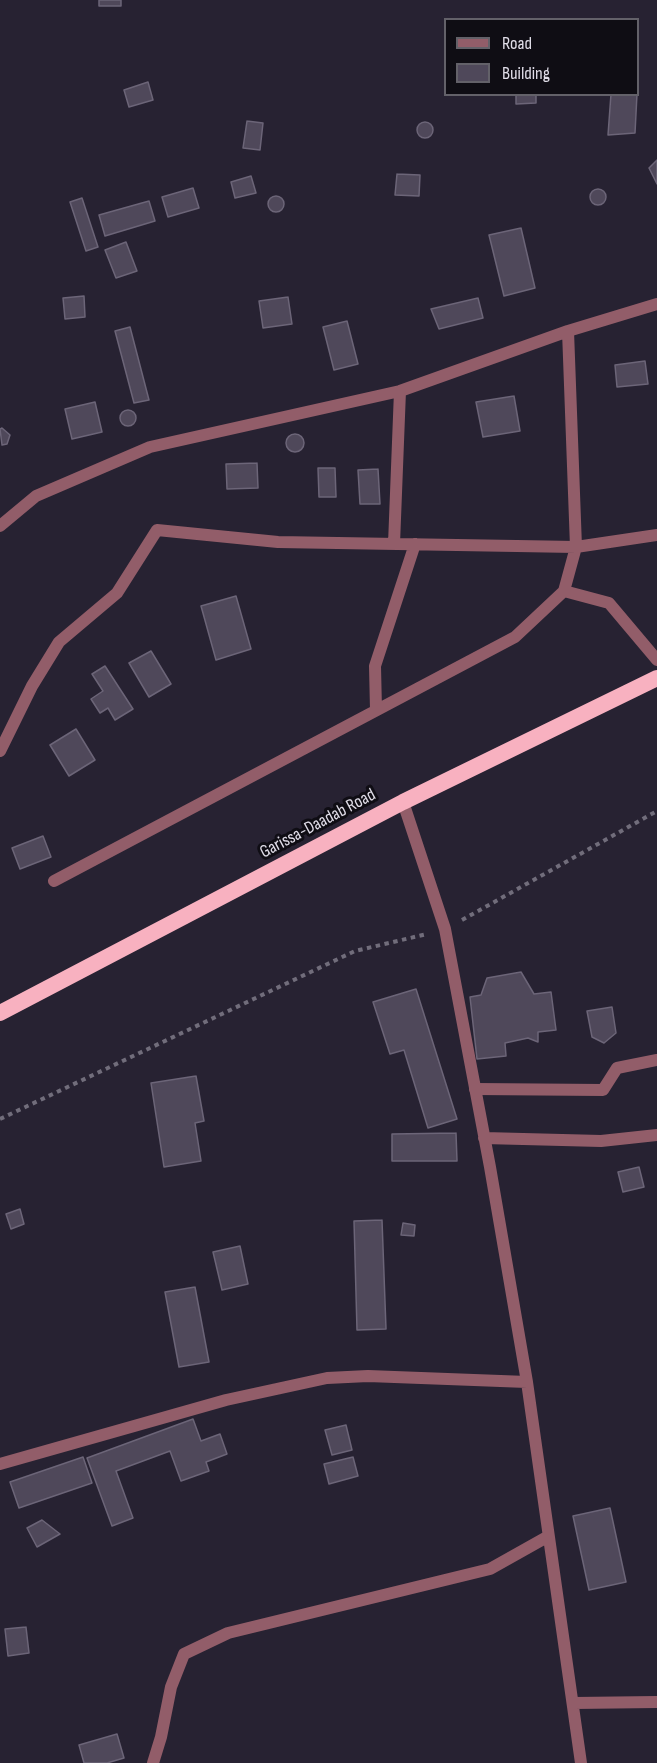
<!DOCTYPE html>
<style>
body{margin:0}
#map{position:relative;width:657px;height:1763px;overflow:hidden;background:#272232;font-family:"Sofia Sans Condensed",sans-serif}
canvas{display:block}
.legend{position:absolute;left:444px;top:18px;width:195px;height:78px;box-sizing:border-box;background:#0f0d14;border:2px solid #636169;margin:0;padding:8px 10px;list-style:none;font-size:18px;color:#e1dee9}
.legend li{display:flex;align-items:center;gap:12px;height:30px}
.legend b{width:30px;border:2px solid #636169}
</style>
<div id="map">
<canvas width="657" height="1763"></canvas>
<ul class="legend">
<li><b style="height:8px;background:#925d69"></b>Road</li>
<li><b style="height:16px;background:#4f485a"></b>Building</li>
</ul>
</div>
<script>
const g = document.querySelector('canvas').getContext('2d');
g.lineJoin = 'round';
function fill(path, color) { g.fillStyle = color; g.fill(path, 'evenodd'); }
const poly = rows => new Path2D(rows.map(r => 'M' + r).join(''));
function stroke(path, color, width, dash) { g.strokeStyle = color; g.lineWidth = width; g.lineCap = dash ? 'butt' : 'round'; g.setLineDash(dash || []); g.stroke(path); }
function label(font, color, halo, rows, align = 'center') {
  g.font = font + ' "Sofia Sans Condensed",sans-serif'; g.lineWidth = 6; g.setLineDash([]); g.textBaseline = 'middle'; g.strokeStyle = halo; g.fillStyle = color; for (const [text, x, y, turn = 0] of rows) {
    g.save(); g.translate(x, y); g.rotate((+turn || 0) * Math.PI / 180); g.textAlign = isNaN(turn) ? turn : align; if (halo) g.strokeText(text, 0, 0); g.fillText(text, 0, 0); g.restore();
  }
}
const building = poly([
 [99,0,121,0,121,6,99,6,99,0],
 [148,82,153,100,129,107,124,90,148,82],
 [516,94,536,94,536,103,516,104,516,94],
 [611,94,637,94,635,133,608,135,611,94],
 [247,121,263,123,260,150,243,148,247,121],
 '417 130a8 8 0 1 1 16 0a8 8 0 1 1-16 0Z',
 [657,160,657,184,649,168,657,160],
 [397,174,420,175,419,196,395,195,397,174],
 [251,176,256,193,235,198,231,182,251,176],
 [193,188,199,208,168,217,162,197,193,188],
 '590 197a8 8 0 1 1 16 0a8 8 0 1 1-16 0Z',
 '268 204a8 8 0 1 1 16 0a8 8 0 1 1-16 0Z',
 [82,198,98,247,86,251,70,202,82,198],
 [149,201,155,221,105,236,99,215,149,201],
 [521,228,535,288,504,296,489,235,521,228],
 [126,242,137,271,116,278,105,250,126,242],
 [84,296,85,317,65,319,63,298,84,296],
 [288,297,292,324,263,328,259,301,288,297],
 [478,298,483,318,439,329,431,309,478,298],
 [347,321,358,364,334,370,323,327,347,321],
 [130,327,149,400,134,403,115,331,130,327],
 [645,361,648,384,617,387,615,365,645,361],
 [514,396,520,431,483,437,476,402,514,396],
 [95,402,102,432,72,439,65,409,95,402],
 '120 418a8 8 0 1 1 16 0a8 8 0 1 1-16 0Z',
 [2,428,10,435,7,444,2,445,0,429,2,428],
 '286 443a9 9 0 1 1 18 0a9 9 0 1 1-18 0Z',
 [257,463,258,488,227,489,226,464,257,463],
 [318,468,335,468,336,497,319,497,318,468],
 [378,469,380,504,360,504,358,470,378,469],
 [236,596,251,649,216,660,201,606,236,596],
 [151,651,171,684,149,697,129,663,151,651],
 [105,666,133,709,115,720,108,708,100,713,91,699,103,691,92,674,105,666],
 [76,729,95,760,69,776,50,745,76,729],
 [43,836,51,857,20,869,12,848,43,836],
 [521,972,534,994,551,992,556,1030,538,1032,538,1042,528,1038,505,1043,506,1056,477,1059,470,997,481,995,487,978,521,972],
 [416,989,457,1119,428,1128,404,1050,390,1054,373,1002,416,989],
 [612,1007,616,1033,604,1043,592,1037,587,1011,612,1007],
 [196,1076,204,1121,195,1123,201,1161,164,1167,151,1083,196,1076],
 [456,1133,457,1161,392,1161,392,1134,456,1133],
 [639,1167,644,1187,623,1192,618,1172,639,1167],
 [20,1209,24,1224,11,1229,6,1214,20,1209],
 [382,1220,386,1329,357,1330,354,1221,382,1220],
 [403,1223,415,1225,414,1236,401,1235,403,1223],
 [240,1246,248,1284,222,1290,213,1252,240,1246],
 [195,1287,209,1362,179,1367,165,1292,195,1287],
 [193,1419,201,1441,220,1434,227,1454,206,1462,209,1471,181,1481,170,1451,116,1471,133,1518,112,1526,87,1458,193,1419],
 [346,1425,352,1450,332,1455,325,1430,346,1425],
 [83,1457,92,1483,19,1508,10,1482,83,1457],
 [353,1457,358,1476,329,1484,324,1464,353,1457],
 [610,1508,626,1582,589,1590,573,1516,610,1508],
 [42,1520,60,1534,37,1547,27,1528,42,1520],
 [26,1627,29,1653,8,1656,5,1629,26,1627],
 [117,1734,124,1758,107,1763,84,1763,79,1745,117,1734]
]);
fill(building, '#4f485a');
stroke(building, '#6c6578', 1.5);
stroke(poly([
 [462,920,657,811],
 [0,1119,355,951,427,934]
]), '#716d7b', 4, [4.5, 4.5]);
stroke(poly([
 [475,1089,603,1090,617,1068,657,1060]
]), '#925d69', 12);
stroke(poly([
 [568,331,576,547,564,591,609,603,657,660],
 [0,526,36,496,150,447,400,391,568,331,657,304],
 [394,544,400,391],
 [376,710,375,666,415,544],
 [0,751,32,686,59,642,117,593,157,530,278,542,576,547,657,535],
 [403,802,445,929,490,1167,527,1382,581,1763],
 [54,881,515,637,564,591],
 [484,1138,601,1141,657,1135],
 [0,1464,226,1400,327,1378,368,1376,527,1382],
 [574,1703,657,1702],
 [153,1763,161,1737,171,1687,184,1654,228,1633,490,1569,547,1537]
]), '#925d69', 12);
stroke(poly([
 [0,1013,403,802,657,678]
]), '#f8b1c0', 16);
label('18px', '#e1dee9', '#0f0d14', [
 ["Garissa-Daadab Road",318,824,-28]
]);
</script>
